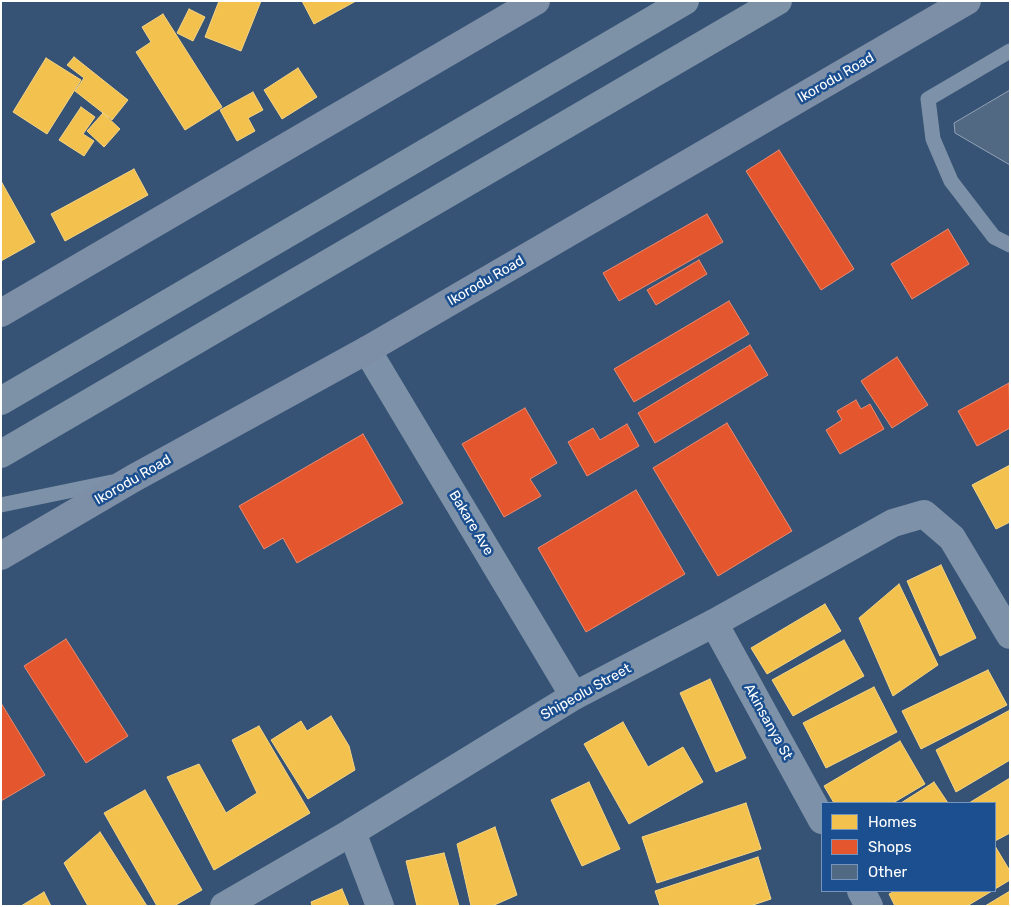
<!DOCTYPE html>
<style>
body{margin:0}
#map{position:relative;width:1011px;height:907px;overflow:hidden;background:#365274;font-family:Rubik,sans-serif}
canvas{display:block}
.frame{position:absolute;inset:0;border:2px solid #fff;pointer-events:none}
.legend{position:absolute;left:821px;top:802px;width:175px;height:90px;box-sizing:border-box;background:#1b4f8f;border:1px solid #7695bc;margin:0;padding:6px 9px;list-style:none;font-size:15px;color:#fff}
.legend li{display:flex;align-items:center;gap:10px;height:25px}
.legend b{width:25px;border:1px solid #7695bc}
</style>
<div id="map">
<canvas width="1011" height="907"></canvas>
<div class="frame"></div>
<ul class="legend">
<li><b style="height:14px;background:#f2c14e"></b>Homes</li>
<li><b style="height:14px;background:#e4572e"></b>Shops</li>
<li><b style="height:14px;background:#526984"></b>Other</li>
</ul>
</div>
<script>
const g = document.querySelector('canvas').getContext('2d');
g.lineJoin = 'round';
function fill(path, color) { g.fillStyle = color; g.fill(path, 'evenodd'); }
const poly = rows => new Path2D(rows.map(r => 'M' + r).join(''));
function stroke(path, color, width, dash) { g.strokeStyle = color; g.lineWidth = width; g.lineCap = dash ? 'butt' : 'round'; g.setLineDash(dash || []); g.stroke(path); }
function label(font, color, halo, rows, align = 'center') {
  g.font = font + ' Rubik,sans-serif'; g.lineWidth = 5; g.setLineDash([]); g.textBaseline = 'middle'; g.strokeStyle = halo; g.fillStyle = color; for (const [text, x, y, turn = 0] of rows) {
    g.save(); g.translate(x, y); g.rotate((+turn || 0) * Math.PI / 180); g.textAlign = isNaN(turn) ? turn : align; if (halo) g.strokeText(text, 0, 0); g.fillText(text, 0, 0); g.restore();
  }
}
const homes = poly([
 [219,1,261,1,241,51,205,37,219,1],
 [302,1,356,1,314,24,302,1],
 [189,9,205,17,193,41,177,33,189,9],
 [163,14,222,107,185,130,136,52,151,42,142,27,163,14],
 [74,57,128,100,112,120,75,91,84,78,67,65,74,57],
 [46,58,81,80,47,134,13,112,46,58],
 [298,68,317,97,282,119,264,90,298,68],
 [253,92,263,110,248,118,255,131,237,141,220,110,253,92],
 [81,107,95,117,83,134,94,141,84,156,59,140,81,107],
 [103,113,120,129,104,147,87,131,103,113],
 [134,169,148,195,65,241,51,214,134,169],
 [1,181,35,242,1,261,1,181],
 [1010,465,1010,522,996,529,972,485,1010,465],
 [941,565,976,638,940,656,907,581,941,565],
 [899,584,938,665,893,696,859,618,899,584],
 [825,604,841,631,767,674,751,648,825,604],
 [844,640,864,676,793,716,772,680,844,640],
 [988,670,1007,705,921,749,902,711,988,670],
 [710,679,746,758,716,772,680,693,710,679],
 [874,687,897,732,826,768,803,723,874,687],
 [1010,710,1010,760,956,792,936,750,1010,710],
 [331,716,349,746,355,770,308,799,271,740,301,721,307,731,331,716],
 [623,722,648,767,683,747,703,782,629,824,584,744,623,722],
 [259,726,310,813,214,870,167,777,199,764,226,813,257,793,232,740,259,726],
 [900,741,925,784,893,803,834,803,824,786,900,741],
 [1010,778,1010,833,995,841,995,803,969,803,1010,778],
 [589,782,620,849,582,866,551,800,589,782],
 [934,782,948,803,901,803,934,782],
 [145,790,202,890,174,906,157,906,104,813,145,790],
 [746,803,761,849,657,883,642,837,746,803],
 [495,827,517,895,492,906,471,906,457,844,495,827],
 [100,832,147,906,88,906,64,863,100,832],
 [995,846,1010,871,1010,880,995,889,995,846],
 [444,853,459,906,417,906,406,861,444,853],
 [758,857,771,899,750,906,660,906,655,891,758,857],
 [342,889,349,906,312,906,311,902,342,889],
 [895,891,992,891,967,906,895,906,889,894,895,891],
 [1010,891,1010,906,985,906,1010,891],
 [44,892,51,906,21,906,44,892]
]);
fill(homes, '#f2c14e');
stroke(homes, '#f6d483', 1);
const shops = poly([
 [779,150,854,269,821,290,746,171,779,150],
 [707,214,723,242,619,301,603,273,707,214],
 [948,229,969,264,912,299,891,264,948,229],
 [699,260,707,274,656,305,647,290,699,260],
 [729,301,749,334,634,402,614,369,729,301],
 [750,345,768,375,655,443,638,413,750,345],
 [897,357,928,405,892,428,861,381,897,357],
 [1009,383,1010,428,977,446,958,411,1009,383],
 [856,400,861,409,870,404,884,429,840,454,826,430,842,420,837,411,856,400],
 [525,408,557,463,530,479,541,496,504,517,462,444,525,408],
 [727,423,792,531,718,576,653,468,727,423],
 [627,424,639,446,587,476,568,442,593,428,600,440,627,424],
 [363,434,403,503,297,563,283,538,264,549,239,506,363,434],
 [636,490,685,574,586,632,538,548,636,490],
 [66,639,128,736,86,763,24,666,66,639],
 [1,703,45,775,1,801,1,703]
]);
fill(shops, '#e4572e');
stroke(shops, '#ec896d', 1);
const building = poly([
 [1010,90,1010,165,955,133,954,123,1010,90]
]);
fill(building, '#526984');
stroke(building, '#92a2b6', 1);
stroke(poly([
 [1010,51,928,99,933,139,951,181,994,237,1010,245],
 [1,505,112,482]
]), '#7d92a8', 15);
stroke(poly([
 [367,350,574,696],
 [714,623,822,820],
 [352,832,380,906],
 [861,891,869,906]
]), '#7d92a8', 28);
stroke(poly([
 [224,906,352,832,574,696,714,623,893,523,924,514,952,538,1010,635]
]), '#7d92a8', 28);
stroke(poly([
 [1,313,536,1],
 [1,556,134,478,367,350,967,1]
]), '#7d8ea7', 28);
stroke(poly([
 [1,401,685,1],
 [1,454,778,1]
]), '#7e92a7', 28);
label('14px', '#fff', '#1b4f8f', [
 ["Ikorodu Road",836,78,-30],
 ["Ikorodu Road",486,281,-30],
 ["Ikorodu Road",133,480,-30],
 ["Bakare Ave",471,523,59],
 ["Shipeolu Street",586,692,-29],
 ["Akinsanya St",768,722,61]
]);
</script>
